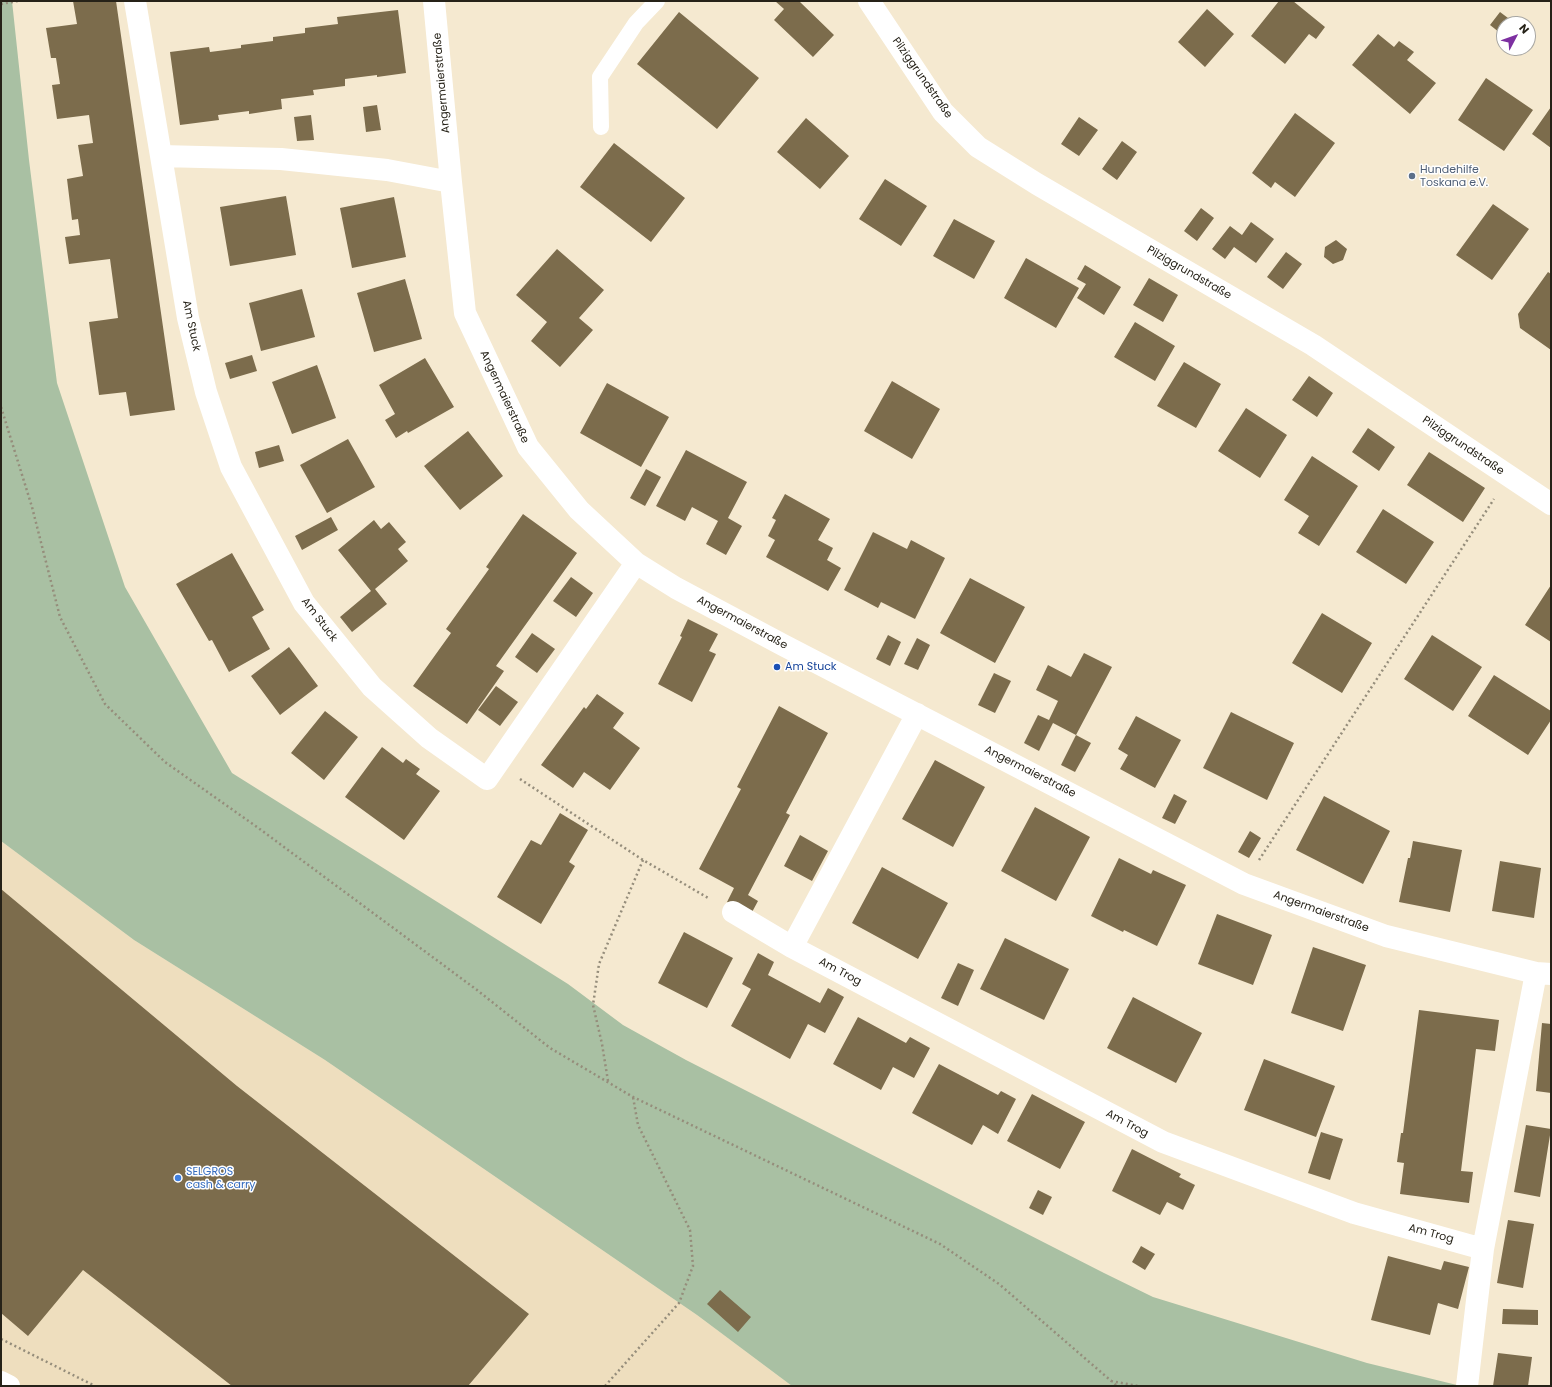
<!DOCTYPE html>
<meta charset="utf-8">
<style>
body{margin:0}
#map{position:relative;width:1552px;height:1387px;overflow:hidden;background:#f5e9d0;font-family:Poppins,sans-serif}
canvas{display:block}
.frame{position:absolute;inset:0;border:2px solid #262218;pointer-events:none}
.north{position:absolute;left:1496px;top:16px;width:40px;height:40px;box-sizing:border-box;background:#fff;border:1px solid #a8a7a3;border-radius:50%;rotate:49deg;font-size:11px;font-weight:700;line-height:16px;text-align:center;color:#262218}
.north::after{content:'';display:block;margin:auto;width:14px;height:18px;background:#7d30a1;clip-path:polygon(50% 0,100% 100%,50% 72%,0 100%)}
</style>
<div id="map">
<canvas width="1552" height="1387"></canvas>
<div class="frame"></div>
<div class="north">N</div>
</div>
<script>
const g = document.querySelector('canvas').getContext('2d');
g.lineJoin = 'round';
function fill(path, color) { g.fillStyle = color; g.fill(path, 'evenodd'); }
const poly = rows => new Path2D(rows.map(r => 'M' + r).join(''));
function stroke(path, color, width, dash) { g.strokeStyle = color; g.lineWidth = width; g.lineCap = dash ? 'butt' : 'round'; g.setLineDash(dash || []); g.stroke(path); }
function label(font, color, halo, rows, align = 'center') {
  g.font = font + ' Poppins,sans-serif'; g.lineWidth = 3; g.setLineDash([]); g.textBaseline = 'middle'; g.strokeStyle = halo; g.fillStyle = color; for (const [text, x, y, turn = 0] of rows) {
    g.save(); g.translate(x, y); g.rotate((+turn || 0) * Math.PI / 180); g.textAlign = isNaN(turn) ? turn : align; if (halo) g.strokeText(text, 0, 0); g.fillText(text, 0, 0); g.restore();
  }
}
fill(poly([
 [1,841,134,940,325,1060,697,1315,792,1386,1,1386]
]), '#eedebe');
fill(poly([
 [1,1,12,1,29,160,57,383,125,587,232,773,568,984,623,1025,686,1060,1104,1273,1153,1297,1367,1363,1461,1386,792,1386,697,1315,325,1060,134,940,1,841]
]), '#a9c0a3');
fill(poly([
 [73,1,116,1,175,410,130,416,126,392,99,395,89,322,118,318,110,259,69,264,65,237,80,235,78,219,72,220,67,179,83,176,78,145,93,143,89,115,57,119,52,85,60,84,56,58,51,58,46,28,77,24],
 [775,1,799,1,834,35,813,57,774,20,784,9],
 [1279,1,1293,1,1325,27,1316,39,1309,34,1285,64,1251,36],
 [1207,9,1234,34,1205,67,1178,42],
 [398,10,406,73,377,77,377,75,345,79,345,86,313,90,314,95,281,99,282,109,249,114,249,111,218,115,219,120,180,125,170,52,209,47,210,52,241,48,241,45,273,41,273,37,305,33,305,28,338,24,337,17],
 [679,12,759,78,717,129,637,64],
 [1500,12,1516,24,1504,24,1504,36,1490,25],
 [1378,34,1394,47,1399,41,1414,52,1407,60,1436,83,1410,114,1352,65],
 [1486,78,1533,110,1504,151,1458,120],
 [377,105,381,130,366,132,363,107],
 [1551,107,1551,148,1532,134],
 [1295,113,1335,143,1295,197,1275,182,1271,188,1252,173],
 [311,115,314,140,297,141,294,117],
 [1079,117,1098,130,1079,156,1061,144],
 [806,118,849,156,820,189,777,152],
 [1122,141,1137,152,1117,180,1102,169],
 [614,143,685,198,651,242,580,187],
 [885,179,927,206,901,246,859,219],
 [286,196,296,255,230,266,220,207],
 [394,197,406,257,352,268,340,208],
 [1493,204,1529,229,1492,280,1456,255],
 [1201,208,1214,218,1197,241,1184,231],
 [954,219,995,241,974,279,933,256],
 [1251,222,1274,239,1256,263,1234,247,1225,259,1212,249,1230,226,1242,235],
 [1336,240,1347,249,1343,260,1333,264,1324,257,1325,247],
 [557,249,604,290,579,318,593,330,560,367,531,341,547,322,516,295],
 [1286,252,1302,264,1283,289,1267,277],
 [1026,258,1079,288,1056,328,1004,298],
 [1085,265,1121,287,1104,315,1077,298,1086,284,1077,279],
 [1548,272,1551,274,1551,350,1520,328,1518,314],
 [1149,278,1178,295,1163,322,1133,305],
 [405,279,422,339,374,352,357,293],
 [302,289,315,337,261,351,249,303],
 [1135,322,1175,346,1155,381,1114,357],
 [252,355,257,371,230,379,225,363],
 [425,358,454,407,408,433,407,431,396,438,385,420,395,414,379,385],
 [1184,362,1221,384,1196,428,1157,406],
 [317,365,336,418,292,434,272,382],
 [1309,376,1333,393,1317,417,1292,400],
 [892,381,940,409,912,459,864,431],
 [607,383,669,417,641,467,580,433],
 [1246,408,1287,435,1260,478,1218,451],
 [1368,428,1395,447,1379,471,1352,452],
 [468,431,503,476,460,510,424,466],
 [348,439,375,487,327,513,300,465],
 [279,445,284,461,259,468,255,452],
 [686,450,747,482,728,518,742,526,726,555,706,544,718,521,692,507,685,521,656,506],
 [1429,452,1485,488,1463,522,1407,485],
 [1312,456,1358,486,1319,546,1298,533,1309,516,1284,500],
 [646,469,661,477,645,506,630,498],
 [785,494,830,519,818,540,833,548,827,560,841,568,828,591,766,557,775,540,768,536,776,520,772,518],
 [1383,509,1434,542,1406,584,1356,552],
 [523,514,577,553,496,666,504,671,467,724,413,686,451,633,446,629,489,569,486,567],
 [331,517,338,530,302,550,295,536],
 [374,520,381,529,389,522,406,542,398,549,408,561,375,589,387,604,352,632,340,617,371,591,338,550],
 [873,532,907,549,911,540,945,558,915,619,881,602,878,608,844,590],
 [232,553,264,610,252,617,270,649,229,672,212,640,209,641,176,584],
 [571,577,593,593,576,617,553,601],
 [970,578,1025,607,995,663,940,633],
 [1551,585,1551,642,1525,625],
 [1322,613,1372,643,1342,693,1292,663],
 [688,619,718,634,709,651,716,654,692,702,658,684,682,637,680,636],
 [532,633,555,649,537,673,515,657],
 [888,635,901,642,890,666,876,659],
 [1432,635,1482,667,1453,711,1404,679],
 [917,638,930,645,918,670,904,664],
 [289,647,318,686,280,715,251,676],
 [1084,653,1112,667,1076,735,1053,723,1039,751,1024,743,1038,715,1049,720,1058,701,1036,690,1048,665,1071,677],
 [994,673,1011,681,995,713,978,705],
 [1494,675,1551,711,1551,720,1528,755,1468,716],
 [496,686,518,702,500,726,478,710],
 [597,694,624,713,613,728,640,748,610,790,584,772,573,788,541,765,584,707,586,709],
 [779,706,828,733,786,813,790,815,748,895,758,901,751,914,727,902,734,888,699,869,741,789,737,787],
 [325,711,358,737,324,780,291,753],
 [1231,712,1294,743,1267,800,1203,768],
 [1136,716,1181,740,1155,788,1120,769,1128,755,1118,749],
 [1076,735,1091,743,1075,772,1061,765],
 [382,747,403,763,406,759,420,769,416,774,440,791,404,840,345,797],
 [935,760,985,787,953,847,902,819],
 [1174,794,1187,801,1175,824,1162,818],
 [1324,796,1390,831,1363,884,1296,850],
 [1035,807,1090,837,1056,901,1001,871],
 [560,813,588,830,569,862,575,866,541,924,497,897,531,840,541,845],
 [1250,831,1261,838,1249,858,1238,852],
 [800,835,828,851,812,881,784,866],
 [1413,841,1462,850,1450,912,1399,902,1408,858,1410,858],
 [1119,858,1151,874,1153,870,1186,885,1157,946,1124,930,1123,932,1091,916],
 [1500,861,1541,868,1534,918,1492,911],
 [882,867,948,903,918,959,852,923],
 [1,889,237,1086,529,1314,468,1386,232,1386,83,1270,28,1336,1,1313],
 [1217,914,1272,935,1253,985,1198,964],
 [684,932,733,958,707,1008,658,983],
 [1005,938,1069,969,1044,1020,980,989],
 [1313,947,1366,965,1343,1031,1291,1013],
 [758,953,774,962,768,975,820,1003,828,988,844,997,825,1033,808,1024,790,1059,731,1026,751,989,742,984],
 [958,963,974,970,958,1006,941,998],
 [1133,997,1202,1033,1176,1083,1107,1048],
 [1419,1010,1499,1020,1495,1051,1476,1049,1461,1171,1473,1172,1469,1203,1400,1194,1404,1163,1397,1162,1401,1133,1403,1133],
 [858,1017,906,1043,910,1037,930,1048,914,1078,893,1067,881,1090,833,1064],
 [1542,1023,1551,1024,1551,1093,1536,1091],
 [1264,1059,1335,1086,1316,1137,1244,1110],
 [939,1064,998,1095,1001,1091,1016,1099,998,1134,983,1125,972,1145,912,1113],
 [1032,1094,1085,1122,1060,1169,1007,1141],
 [1526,1125,1551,1129,1540,1197,1514,1192],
 [1321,1132,1343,1139,1330,1180,1308,1173],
 [1132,1149,1181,1174,1179,1177,1195,1185,1183,1210,1167,1202,1160,1215,1112,1191],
 [1038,1190,1052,1197,1043,1215,1029,1208],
 [1508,1220,1534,1224,1523,1288,1497,1283],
 [1141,1246,1155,1254,1145,1270,1132,1262],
 [1388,1256,1441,1270,1444,1261,1469,1267,1458,1309,1438,1303,1430,1335,1371,1320],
 [720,1290,751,1317,738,1332,707,1304],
 [1503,1309,1538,1310,1538,1325,1502,1324],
 [1498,1353,1532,1357,1528,1386,1493,1386]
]), '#7c6c4c');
stroke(poly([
 [1,4,18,1],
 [1,407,32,507,60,617,105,704,165,762,257,827,477,990,550,1048,633,1097,940,1244,999,1284,1117,1386],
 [520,779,643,860,710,899],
 [1259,860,1494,499],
 [608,1081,602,1044,593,1005,599,964,643,860],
 [1,1339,95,1386],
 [1111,1381,1138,1386],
 [605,1386,679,1303,693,1266,690,1230,638,1125,633,1097]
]), '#958d7b', 2.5, [2, 3]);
stroke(poly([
 [601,127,600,77,636,23,657,1]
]), '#fff', 16);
stroke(poly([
 [135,1,161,156],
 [434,1,451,182,465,313,528,447,579,510,636,563,676,588,783,645,1244,884,1386,936,1536,973,1551,974],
 [869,1,943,112,978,147,1037,184,1313,345,1551,504],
 [451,182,387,170,281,159,161,156,188,318,206,392,231,467,304,603,372,687,429,738,487,779,636,563],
 [733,912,792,947,1163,1142,1354,1213,1483,1249],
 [792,947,917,714],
 [1467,1386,1483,1249,1536,973]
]), '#fff', 22);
stroke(poly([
 [1,1382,9,1386]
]), '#fff', 22);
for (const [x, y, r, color] of [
 [1412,176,4,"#5c6f8a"],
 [777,667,4,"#1a4fb4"],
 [178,1178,4,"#3f7fe0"]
]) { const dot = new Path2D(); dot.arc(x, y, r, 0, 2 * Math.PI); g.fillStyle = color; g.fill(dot); stroke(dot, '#fff', 1.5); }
label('11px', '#262218', '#fff', [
 ["Pilziggrundstraße",922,78,55],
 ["Angermaierstraße",442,83,-95],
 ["Pilziggrundstraße",1189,273,30],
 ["Am Stuck",191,326,78],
 ["Angermaierstraße",504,397,65],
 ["Pilziggrundstraße",1463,446,34],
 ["Am Stuck",319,620,53],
 ["Angermaierstraße",742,623,28],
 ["Angermaierstraße",1030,772,27],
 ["Angermaierstraße",1321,912,20],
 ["Am Trog",840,972,28],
 ["Am Trog",1127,1124,28],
 ["Am Trog",1431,1234,15]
]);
label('11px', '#4e5e75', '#fff', [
 ["Hundehilfe",1420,170],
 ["Toskana e.V.",1420,183]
], 'left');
label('11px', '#164399', '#fff', [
 ["Am Stuck",785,667]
], 'left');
label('11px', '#366cbe', '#fff', [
 ["SELGROS",186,1172],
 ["cash & carry",186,1185]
], 'left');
</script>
